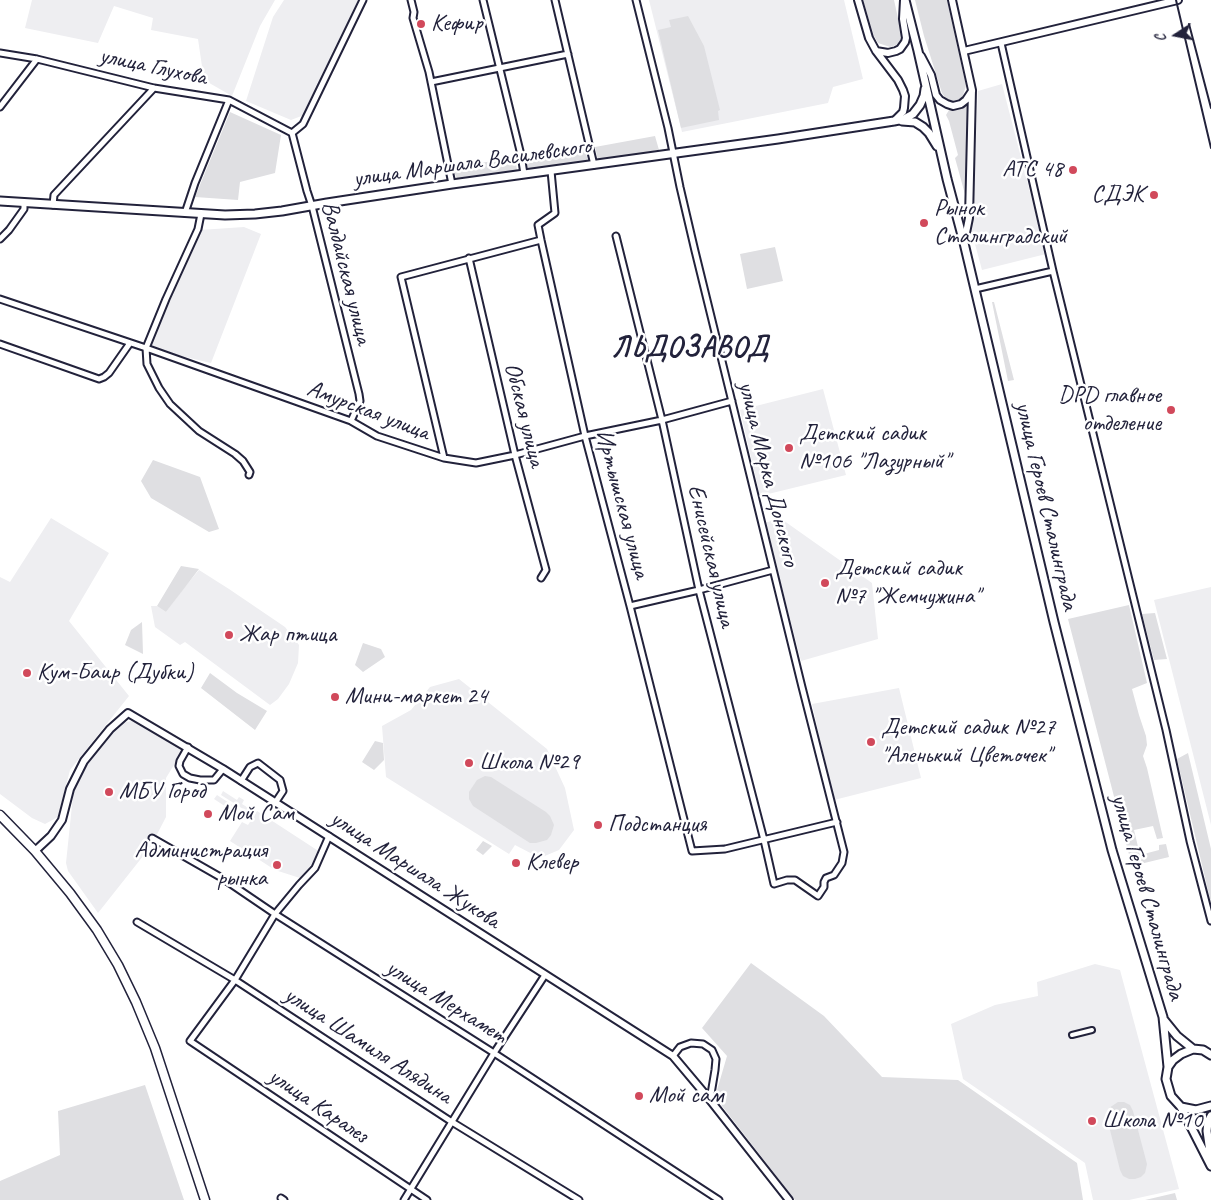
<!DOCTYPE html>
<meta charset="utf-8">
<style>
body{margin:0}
#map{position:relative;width:1211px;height:1200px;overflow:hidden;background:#fff;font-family:Caveat,sans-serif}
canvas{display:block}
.north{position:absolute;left:1151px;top:10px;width:50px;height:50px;-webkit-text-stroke:4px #fff;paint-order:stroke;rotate:259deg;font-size:14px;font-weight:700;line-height:20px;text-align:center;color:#22223b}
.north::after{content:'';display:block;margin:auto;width:18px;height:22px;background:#22223b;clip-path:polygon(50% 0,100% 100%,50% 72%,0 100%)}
</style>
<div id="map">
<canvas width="1211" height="1200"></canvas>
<div class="north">С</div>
</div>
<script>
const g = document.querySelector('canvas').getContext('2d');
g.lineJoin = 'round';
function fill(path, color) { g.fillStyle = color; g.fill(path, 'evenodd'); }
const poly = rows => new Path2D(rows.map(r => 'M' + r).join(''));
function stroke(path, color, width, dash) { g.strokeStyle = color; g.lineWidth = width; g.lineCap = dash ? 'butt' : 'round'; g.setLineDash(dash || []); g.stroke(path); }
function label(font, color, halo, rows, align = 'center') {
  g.font = font + ' Caveat,sans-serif'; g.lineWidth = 5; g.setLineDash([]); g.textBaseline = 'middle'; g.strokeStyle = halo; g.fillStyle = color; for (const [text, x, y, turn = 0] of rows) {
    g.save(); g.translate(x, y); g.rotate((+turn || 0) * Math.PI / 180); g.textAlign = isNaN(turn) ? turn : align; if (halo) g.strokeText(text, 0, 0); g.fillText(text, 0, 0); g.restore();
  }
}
fill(poly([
 [32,0,275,0,260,26,232,96,204,80,198,39,151,30,153,18,114,6,98,43,25,28],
 [284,0,361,0,304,115,291,120,246,101,273,17],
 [649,0,844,0,863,79,833,87,828,103,682,132],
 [1002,84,1046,254,982,270,972,233,978,91],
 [244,227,261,234,211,363,156,350,152,348,150,345,200,230],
 [823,389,846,475,760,496,740,410],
 [51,518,109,553,69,621,129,696,70,770,58,817,45,824,32,818,0,794,0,577,10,582],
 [780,518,872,583,878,639,801,661,765,523],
 [199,570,229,589,285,627,299,645,298,663,289,684,278,699,270,705,185,642,180,645,155,627,151,606,157,606,166,612,183,589],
 [1211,587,1211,825,1154,600],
 [459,679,547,749,565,788,574,830,559,850,540,858,515,845,509,854,386,777,382,726,411,710,430,687],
 [899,688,921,778,834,800,812,704],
 [131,721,138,723,183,750,166,778,166,817,151,846,98,913,68,871,66,863,74,786,100,745,112,732,122,723],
 [223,791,237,800,239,797,244,800,242,804,253,811,251,814,221,795],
 [217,795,249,816,246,820,214,799],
 [257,811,320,852,303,879,275,870,230,841,242,822,248,825],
 [1095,964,1120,970,1179,1189,1129,1200,1093,1200,1085,1163,963,1079,951,1024,995,1005,1038,996,1037,982]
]), '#eeeef1');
fill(poly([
 [863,0,894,0,901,32,901,40,896,45,890,47,878,43,874,36],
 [915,0,947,0,966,86,962,98,958,101,952,102,946,99,942,93,924,36],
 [688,16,704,46,720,110,718,111,719,120,681,128,658,30,671,27,669,20],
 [969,105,966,198,955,158,958,155,949,121,946,115,949,110,951,108,960,108],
 [230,112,281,135,275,173,240,182,238,200,195,197],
 [655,136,659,150,598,160,595,147],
 [585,149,588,162,527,169,524,158],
 [515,158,517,170,457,178,451,167],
 [775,247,783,281,747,289,740,254],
 [992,302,994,302,1014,380,1008,381],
 [153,460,200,477,219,529,209,532,151,498,141,481],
 [181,566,199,569,166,612,157,606],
 [1129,605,1147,683,1132,689,1139,715,1146,736,1147,745,1143,756,1147,768,1163,838,1157,839,1153,826,1134,830,1140,855,1159,850,1159,845,1166,844,1169,857,1132,866,1068,619],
 [1155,613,1167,659,1154,660,1142,614],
 [142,622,143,654,125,645,131,630],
 [363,643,381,649,385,657,363,672,355,665],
 [210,673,237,693,267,711,255,730,201,688],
 [375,741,383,743,384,760,374,770,362,762],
 [1188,753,1211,849,1211,903,1177,759],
 [485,776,491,777,546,812,550,816,554,825,551,835,547,840,536,843,530,843,473,806,469,799,469,792,477,780],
 [483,841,492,846,483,855,476,850],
 [751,963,824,1016,882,1077,958,1080,1077,1163,1083,1200,795,1200,715,1097,727,1056,702,1028],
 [145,1085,184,1200,0,1200,0,1181,60,1155,58,1111],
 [1118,1102,1124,1102,1130,1105,1133,1111,1147,1164,1145,1173,1141,1177,1135,1179,1129,1179,1123,1176,1120,1170,1107,1118,1109,1108],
 [1175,1193,1177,1200,1145,1200]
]), '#dfdfe2');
const pedestrian = poly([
 [1072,1035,1092,1030]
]);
const minor = poly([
 [411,0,414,12,413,18,429,72,452,184],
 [483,0,521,155,524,174],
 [555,0,594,165],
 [1001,43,1053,271,1166,730,1190,841,1211,921],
 [0,53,37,59,154,88,229,100,292,133],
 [431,82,568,54],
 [0,107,37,59],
 [292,133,307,191,312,206,359,394,360,401,351,421],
 [292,133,303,124,363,0],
 [551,171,555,213,538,225,541,240,585,436,630,606,692,851,725,849,837,822],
 [53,205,54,195,154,88],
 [185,213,195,183,229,100],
 [201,214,198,229,166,299,146,348,147,364,159,388,170,404,199,431,235,454,243,461,250,472,249,475],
 [616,236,662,420,699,590,764,840,774,884,787,880,795,880,818,896,824,887,824,882,826,878,834,875,842,863,844,852,802,687,695,251,680,187,668,128,636,0],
 [0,239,9,230,24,209,24,203],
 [469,258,515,455,546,570,541,578],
 [975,289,1053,271],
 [0,299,146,348,351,421,377,436,444,458,476,463,515,455,585,436,662,420,732,401],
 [0,344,99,379,104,377,109,373,130,343],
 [444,458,401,277,541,240],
 [630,606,699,590,773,570],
 [188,747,180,761,179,766,183,774,190,778,200,780,214,780,223,769],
 [241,781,250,767,258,763,280,780,283,791,275,803],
 [329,836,315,868,299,885,275,914,235,980,190,1041,427,1200],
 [152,838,222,878,275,914,494,1053,719,1200],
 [137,922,235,980,452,1122,579,1200],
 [673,1056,680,1047,691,1043,703,1044,712,1050,716,1059,715,1070,710,1100],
 [281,1198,284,1200],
 [404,1200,494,1053,545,975]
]);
const tertiary = poly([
 [858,0,869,38,876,51,898,80,903,90,905,96,904,108,903,112,894,121],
 [952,0,972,90,969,218,964,243],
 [876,51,888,53,896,51,900,49,905,42,906,38,903,19,904,0],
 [964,51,1178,0],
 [921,56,931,75,936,95,940,100,947,104,953,106,961,104,966,100,972,91],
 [35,851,51,836,62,820,70,789,84,761,110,729,128,713,223,769,673,1056,710,1100,789,1200]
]);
const secondary = poly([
 [905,0,918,51,947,179,964,243,1054,622,1112,850,1163,1017,1168,1067],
 [902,121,915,122,923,127,929,133,937,146],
 [0,201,225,215,255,214,282,211,327,203,452,184,778,139,894,121,904,119,913,114,920,105,924,96,925,89],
 [1164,1020,1177,1036,1193,1049],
 [1211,1055,1203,1050,1193,1049,1181,1054,1173,1060,1168,1067,1166,1079,1171,1096,1181,1107,1211,1166],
 [1181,1107,1196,1110,1211,1106],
 [1211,1116,1208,1122,1207,1131,1211,1159]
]);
const primary = poly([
 [0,815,35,851,70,893,97,930,118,965,136,1002,155,1048,205,1200]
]);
stroke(pedestrian, '#22223b', 8);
stroke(minor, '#22223b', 9);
stroke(tertiary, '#22223b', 10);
stroke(secondary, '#22223b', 11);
stroke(primary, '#22223b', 11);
stroke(pedestrian, '#fff', 4);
stroke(minor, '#fff', 5);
stroke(tertiary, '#fff', 6);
stroke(secondary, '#fff', 7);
stroke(primary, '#fff', 8);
stroke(poly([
 [1176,0,1211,148],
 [1189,24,1211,108]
]), '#22223b', 2);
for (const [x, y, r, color] of [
 [421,24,5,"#d1495b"],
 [1073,170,5,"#d1495b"],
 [1154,195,5,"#d1495b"],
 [924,223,5,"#d1495b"],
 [1171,410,5,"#d1495b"],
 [789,448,5,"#d1495b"],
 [825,583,5,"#d1495b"],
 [229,635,5,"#d1495b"],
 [27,673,5,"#d1495b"],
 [335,697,5,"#d1495b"],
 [871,742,5,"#d1495b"],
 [469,763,5,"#d1495b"],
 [109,792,5,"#d1495b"],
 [208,814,5,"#d1495b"],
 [598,825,5,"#d1495b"],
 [516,863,5,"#d1495b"],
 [277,865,5,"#d1495b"],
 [639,1096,5,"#d1495b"],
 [1092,1121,5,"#d1495b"]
]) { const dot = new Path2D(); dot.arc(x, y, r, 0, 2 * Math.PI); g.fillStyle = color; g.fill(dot); stroke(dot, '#fff', 2); }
label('24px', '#22223b', '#fff', [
 ["Кефир",431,24],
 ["АТС 48",1063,170,"right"],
 ["СДЭК",1144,195,"right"],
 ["Рынок",934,209],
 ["Сталинградский",934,237],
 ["DPD главное",1161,396,"right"],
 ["отделение",1161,424,"right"],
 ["Детский садик",799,434],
 ["№106 \"Лазурный\"",799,462],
 ["Детский садик",835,569],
 ["№7 \"Жемчужина\"",835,597],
 ["Жар птица",239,635],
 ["Кум-Баир (Дубки)",37,673],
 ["Мини-маркет 24",345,697],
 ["Детский садик №27",881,728],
 ["\"Аленький Цветочек\"",881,756],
 ["Школа №29",479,763],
 ["МБУ Город",119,792],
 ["Мой Сам",218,814],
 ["Подстанция",608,825],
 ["Администрация",267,851,"right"],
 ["рынка",267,879,"right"],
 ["Клевер",526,863],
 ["Мой сам",649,1096],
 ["Школа №10",1102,1121]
], 'left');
label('24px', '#22223b', '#fff', [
 ["улица Глухова",153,67,12],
 ["улица Маршала Василевского",472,163,-8],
 ["Валдайская улица",346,273,76],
 ["Амурская улица",368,411,21],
 ["Обская улица",524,415,76],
 ["улица Марка Донского",768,474,76],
 ["Иртышская улица",622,504,75],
 ["улица Героев Сталинграда",1046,506,77],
 ["Енисейская улица",711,556,77],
 ["улица Маршала Жукова",415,870,33],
 ["улица Героев Сталинграда",1147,897,74],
 ["улица Мерхамет",446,1002,32],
 ["улица Шамиля Алядина",368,1046,33],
 ["улица Каралез",318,1106,34]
]);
g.letterSpacing = '1px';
label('bold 29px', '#22223b', '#fff', [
 ["ЛЬДОЗАВОД",690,348]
]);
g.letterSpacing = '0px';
</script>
